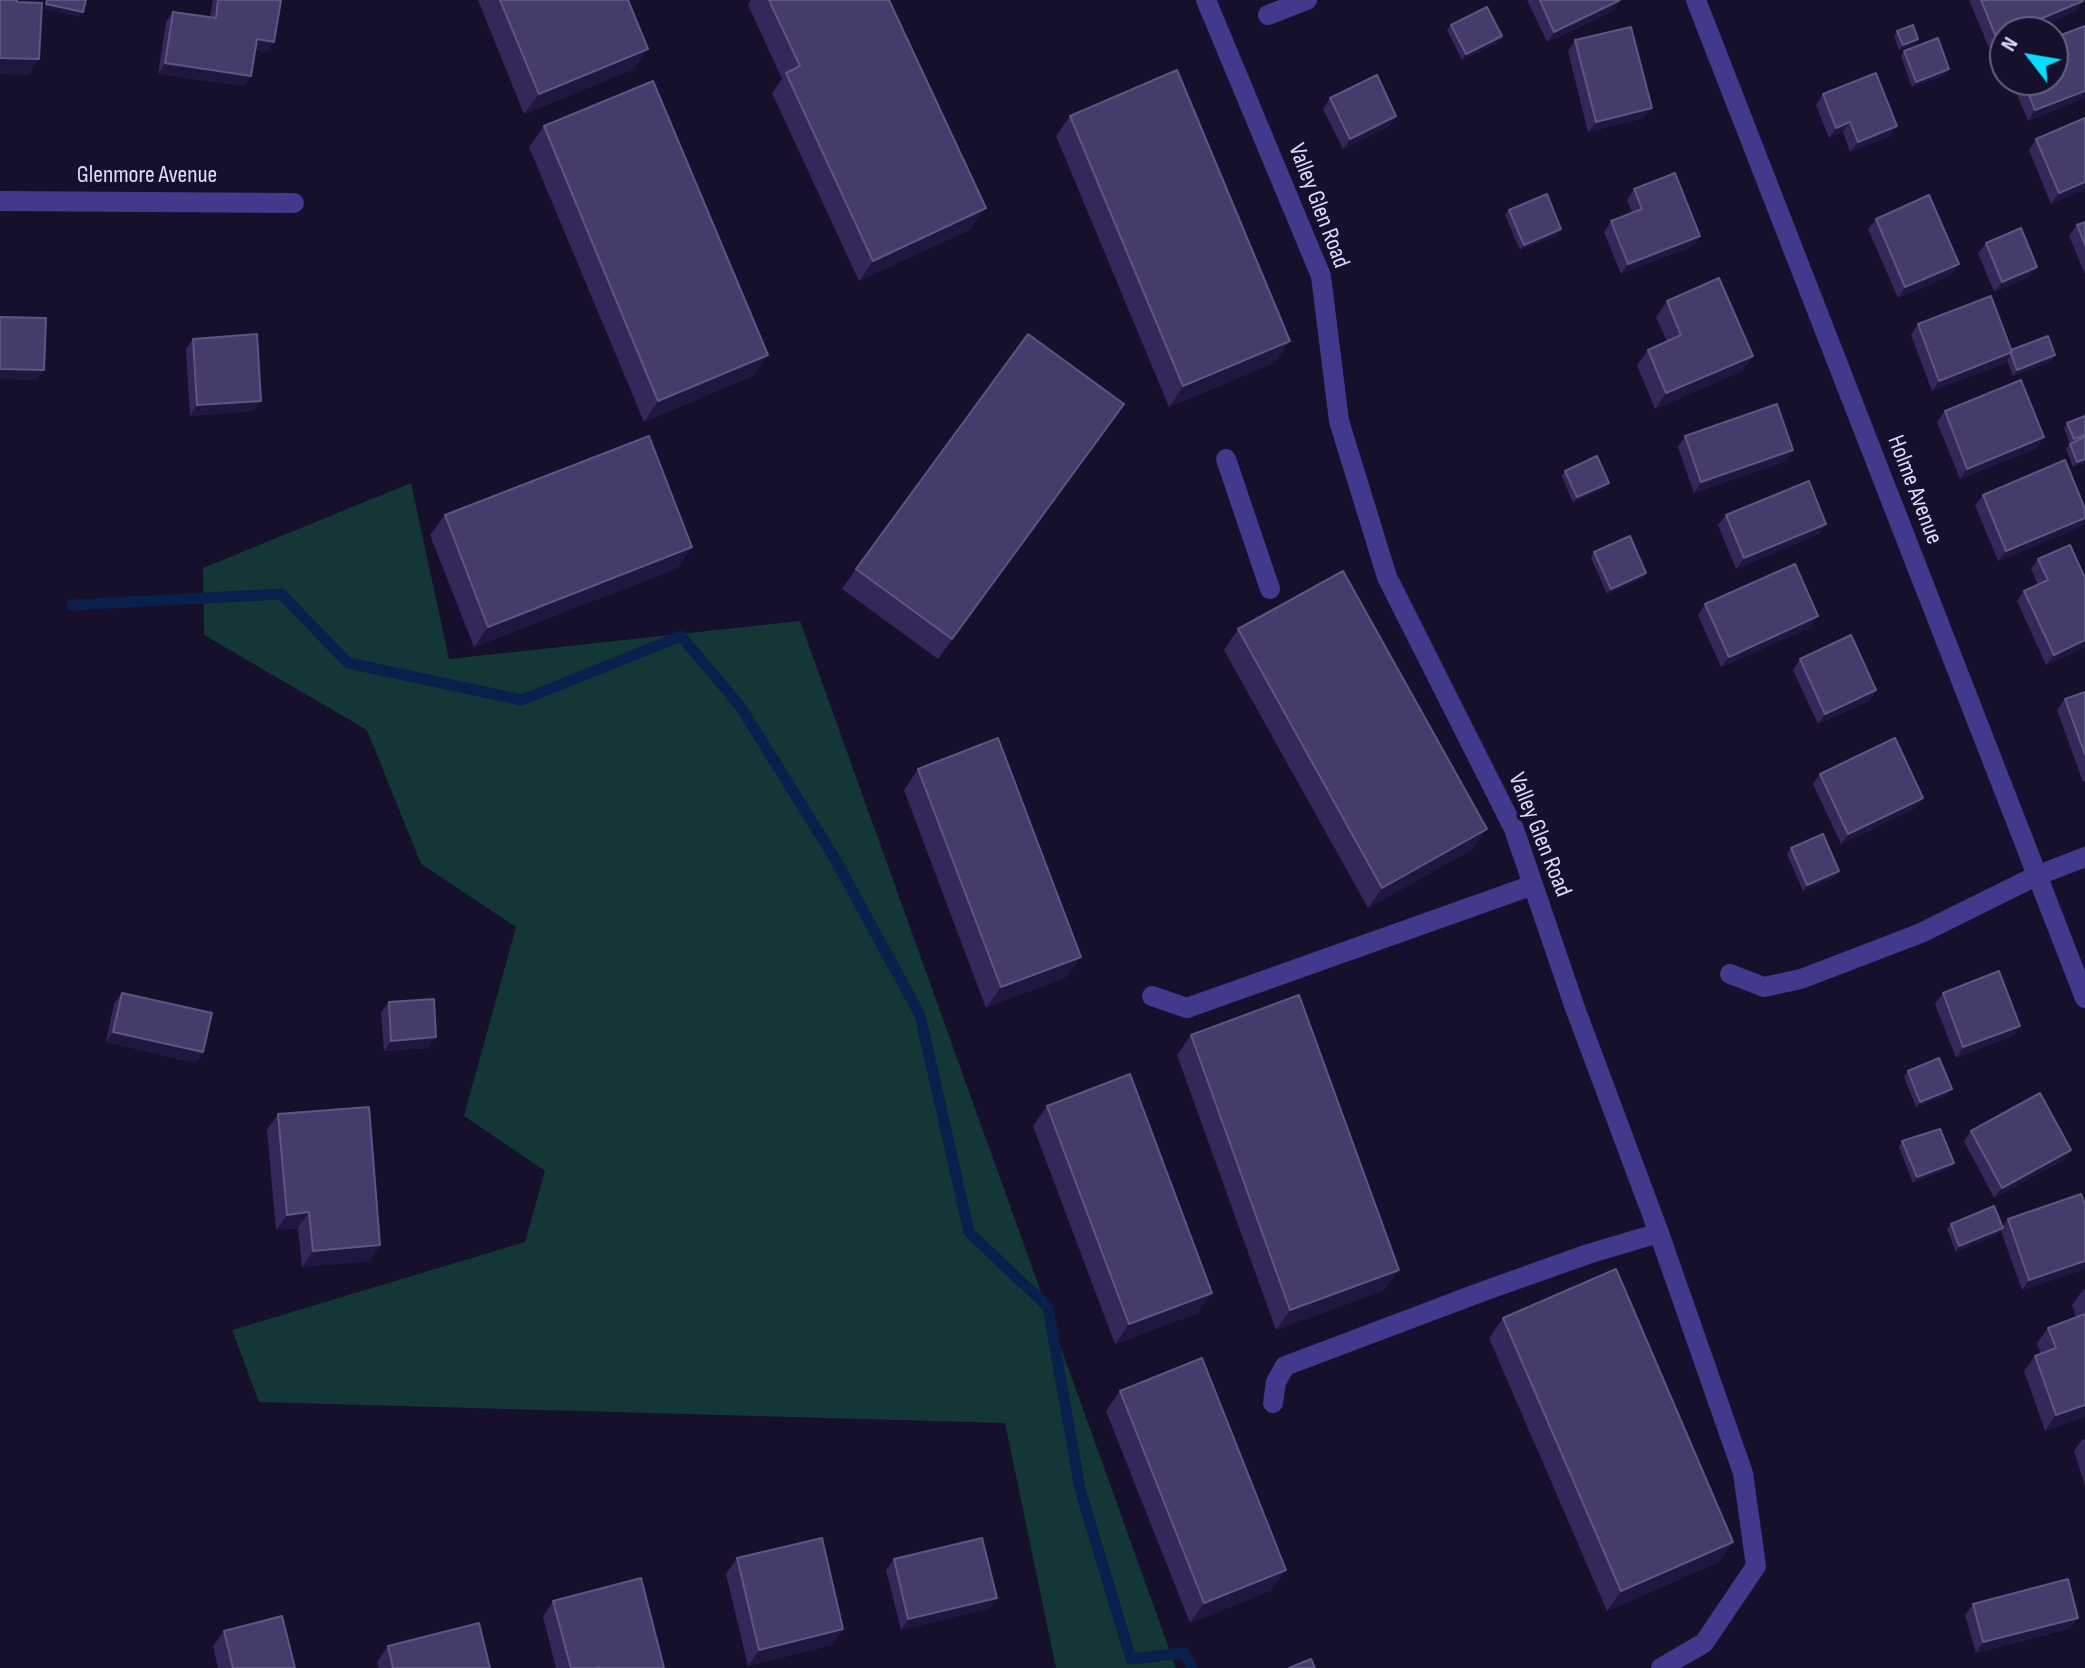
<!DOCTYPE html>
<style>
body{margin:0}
#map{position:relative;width:2085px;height:1668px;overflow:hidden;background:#16102c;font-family:"Sofia Sans Condensed",sans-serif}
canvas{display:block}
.north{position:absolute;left:1989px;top:16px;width:80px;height:80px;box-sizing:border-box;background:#16102c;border:2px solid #676180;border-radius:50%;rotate:301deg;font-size:22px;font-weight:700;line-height:32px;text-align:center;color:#e0dbff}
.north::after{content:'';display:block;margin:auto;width:28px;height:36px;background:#07ddff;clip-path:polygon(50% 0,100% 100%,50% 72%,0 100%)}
</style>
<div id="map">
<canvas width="2085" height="1668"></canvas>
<div class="north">N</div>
</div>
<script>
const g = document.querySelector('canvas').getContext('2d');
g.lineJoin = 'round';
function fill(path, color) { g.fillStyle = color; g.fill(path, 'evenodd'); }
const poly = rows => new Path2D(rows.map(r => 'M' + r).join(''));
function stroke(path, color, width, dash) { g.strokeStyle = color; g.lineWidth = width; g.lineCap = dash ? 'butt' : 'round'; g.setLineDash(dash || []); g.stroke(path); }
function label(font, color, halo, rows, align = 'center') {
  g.font = font + ' "Sofia Sans Condensed",sans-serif'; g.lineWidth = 7; g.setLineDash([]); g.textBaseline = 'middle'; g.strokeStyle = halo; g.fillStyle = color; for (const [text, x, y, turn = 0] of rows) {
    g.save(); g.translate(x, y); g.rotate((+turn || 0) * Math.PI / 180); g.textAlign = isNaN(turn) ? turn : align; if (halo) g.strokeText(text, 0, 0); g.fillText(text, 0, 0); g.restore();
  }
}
fill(poly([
 [411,483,449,659,800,621,1176,1668,1056,1668,1005,1423,259,1402,232,1330,525,1242,545,1171,464,1116,516,927,421,864,367,730,204,635,203,568]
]), '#133636');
stroke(poly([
 [72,605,281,594,348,663,522,700,681,636,740,706,834,857,920,1015,969,1232,1048,1307,1080,1489,1131,1659,1184,1653,1192,1668]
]), '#091f4c', 11);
stroke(poly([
 [1226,459,1270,589],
 [1730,974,1764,987,1801,979,1921,933,2036,876],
 [1152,996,1187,1008,1533,885],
 [1273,1403,1276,1382,1285,1366,1484,1291,1588,1254,1659,1233]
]), '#40398c', 20);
stroke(poly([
 [1206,0,1321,276,1339,421,1387,577,1514,829,1575,1008,1659,1233,1743,1473,1756,1566,1704,1643,1661,1668],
 [1696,0,2085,998],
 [1268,15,1307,0],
 [0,201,294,203],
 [2036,876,2085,857]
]), '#40398c', 20);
fill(poly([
 [213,0,281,0,267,52,255,50,244,86,158,74,166,22,173,12,210,17],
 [478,0,628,0,634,69,524,114],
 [751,0,889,0,971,229,859,281,772,93,782,79,748,5],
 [1527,0,1620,0,1613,11,1547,42],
 [1969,0,2083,0,2076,11,2027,32,2005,32,2005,41,1989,48],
 [1451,25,1502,36,1498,42,1462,60,1447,30],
 [2085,26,2085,98,2028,121,2011,80,2053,80],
 [1897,31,1918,39,1915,44,1899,50,1894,36],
 [1575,40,1644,118,1588,132,1568,51],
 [1904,51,1949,69,1945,75,1912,87,1901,56],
 [1823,94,1897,126,1889,137,1850,152,1843,132,1829,138,1816,105],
 [1330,98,1396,116,1389,126,1343,149,1323,109],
 [1070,116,1276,362,1169,407,1056,136],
 [544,126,754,375,644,422,529,147],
 [2036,139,2085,189,2051,204,2029,150],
 [1634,189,1700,236,1693,246,1621,274,1604,232,1611,221,1632,213,1627,200],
 [1509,210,1558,235,1520,250,1505,215],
 [1876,219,1959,264,1951,275,1898,298,1868,229],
 [2085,222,2085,274,2069,236,2077,225],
 [1986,243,2030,277,1994,292,1978,253],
 [1667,301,1753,356,1742,371,1655,409,1637,365,1648,350,1667,341,1656,317],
 [1918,324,2011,350,2051,361,2013,376,2007,360,2005,363,1932,391,1911,335],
 [193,339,261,401,253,411,190,416,186,349],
 [1124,404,938,659,842,589,856,569],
 [1945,411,2037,448,1960,479,1937,422],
 [2085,416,2085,463,2073,467,2066,449,2070,444,2064,428,2067,423],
 [1685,436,1786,461,1694,493,1678,447],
 [1565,471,1609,483,1605,488,1573,503,1562,476],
 [1983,495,2081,527,1998,561,1975,505],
 [445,515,678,568,474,647,430,535],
 [1726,515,1826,524,1819,534,1736,569,1718,525],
 [1594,552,1642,578,1607,594,1591,558],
 [2038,559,2085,647,2046,665,2017,601,2024,591,2038,585,2031,569],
 [1705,604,1811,627,1721,667,1698,615],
 [1238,629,1473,849,1368,908,1224,650],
 [1800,659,1876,690,1869,701,1818,724,1793,670],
 [2085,692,2085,781,2083,782,2057,710,2065,699],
 [918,769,1066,977,986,1008,904,790],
 [1820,774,1923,798,1915,808,1841,844,1813,784],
 [1791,848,1839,871,1835,877,1803,891,1787,854],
 [122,993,203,1052,196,1063,106,1042,114,1004],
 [1943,993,2013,1036,1956,1058,1935,1004],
 [389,1002,429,1048,384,1051,381,1012],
 [1191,1035,1399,1270,1384,1290,1276,1330,1177,1055],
 [1908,1071,1948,1094,1916,1107,1904,1077],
 [1047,1106,1198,1313,1115,1344,1033,1126],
 [278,1114,380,1245,370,1261,302,1267,298,1228,276,1230,267,1130],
 [1971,1131,2071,1150,2063,1160,1994,1198,1964,1141],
 [1902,1141,1950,1168,1913,1183,1899,1147],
 [2085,1204,2085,1269,2022,1290,2001,1231,2000,1233,1956,1252,1947,1229,1951,1224,2003,1226,2008,1219],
 [2085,1289,2085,1416,2045,1431,2024,1371,2035,1356,2041,1354,2037,1343,2048,1328,2076,1317,2072,1305,2083,1290],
 [1503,1318,1719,1562,1607,1611,1489,1338],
 [1120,1391,1272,1590,1190,1623,1106,1411],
 [2085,1439,2085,1486,2074,1451,2082,1440],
 [737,1558,843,1629,832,1645,748,1666,726,1574],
 [894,1559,997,1598,990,1608,901,1630,886,1570],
 [553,1601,664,1668,556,1668,543,1617],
 [1973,1604,2071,1628,1976,1653,1965,1615],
 [224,1631,295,1668,218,1668,213,1646],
 [388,1646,490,1668,379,1668,377,1662]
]), '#34285a');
fill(poly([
 [1620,0,1613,11,1547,42,1554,32],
 [2083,1,2076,11,2027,32,2009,32],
 [46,4,83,12,79,17,43,9],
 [2005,34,2005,41,1989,48,1996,37],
 [1502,36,1498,42,1462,60,1466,54],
 [257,39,274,42,267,52,249,50],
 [1918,39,1915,44,1899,50,1903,45],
 [648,49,634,69,524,114,539,94],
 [0,58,39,59,28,75,0,74],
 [165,63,251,76,244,86,158,74],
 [1949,69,1945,75,1912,87,1916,82],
 [2085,91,2085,98,2028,121,2035,110],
 [1652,108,1644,118,1588,132,1596,122],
 [1396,116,1389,126,1343,149,1350,139],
 [1850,122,1843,132,1829,138,1836,128],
 [1897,126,1889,137,1850,152,1858,142],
 [2085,182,2085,189,2051,204,2059,193],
 [986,208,971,229,859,281,873,261],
 [1561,229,1558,235,1520,250,1524,245],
 [1700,236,1693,246,1621,274,1628,264],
 [1959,264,1951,275,1898,298,1905,287],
 [2037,267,2030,277,1994,292,2002,282],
 [1290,341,1276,362,1169,407,1183,386],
 [2012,352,2005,363,1932,391,1939,381],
 [768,355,754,375,644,422,658,401],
 [2055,355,2051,361,2013,376,2017,370],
 [1753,356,1742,371,1655,409,1666,393],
 [0,369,44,370,37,380,0,379],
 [261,401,253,411,190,416,197,405],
 [2044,437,2037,448,1960,479,1967,469],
 [1793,450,1786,461,1694,493,1701,482],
 [2085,459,2085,463,2073,467,2077,462],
 [1609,483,1605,488,1573,503,1577,497],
 [2085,518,2085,521,2081,527,1998,561,2006,551],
 [1826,524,1819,534,1736,569,1744,558],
 [692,547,678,568,474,647,488,627],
 [1646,573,1642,578,1607,594,1611,589],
 [1818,616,1811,627,1721,667,1729,657],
 [2085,640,2085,647,2046,665,2054,655],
 [1876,690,1869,701,1818,724,1825,714],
 [1923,798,1915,808,1841,844,1848,834],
 [1487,829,1473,849,1368,908,1382,888],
 [1839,871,1835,877,1803,891,1807,885],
 [1081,957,1066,977,986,1008,1001,987],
 [2020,1026,2013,1036,1956,1058,1963,1047],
 [113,1032,203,1052,196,1063,106,1042],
 [436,1037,429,1048,384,1051,391,1041],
 [1952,1089,1948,1094,1916,1107,1920,1102],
 [2071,1150,2063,1160,1994,1198,2002,1188],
 [1954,1163,1950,1168,1913,1183,1917,1177],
 [309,1212,298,1228,276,1230,287,1215],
 [2003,1228,2000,1233,1956,1252,1959,1246],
 [380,1245,370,1261,302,1267,313,1251],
 [2085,1261,2085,1269,2022,1290,2029,1280],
 [1399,1270,1384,1290,1276,1330,1290,1310],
 [1212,1293,1198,1313,1115,1344,1129,1324],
 [2085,1405,2085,1416,2045,1431,2056,1415],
 [1733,1542,1719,1562,1607,1611,1621,1591],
 [1286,1570,1272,1590,1190,1623,1204,1603],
 [997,1598,990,1608,901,1630,908,1619],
 [2078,1618,2071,1628,1976,1653,1983,1642],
 [843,1629,832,1645,748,1666,759,1650]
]), '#201740');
const building = poly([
 [0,0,17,0,17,2,42,3,39,59,0,58,0,0],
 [47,0,86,0,83,12,46,4,47,0],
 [218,0,281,0,274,42,257,39,251,76,165,63,173,12,216,18,218,0],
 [500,0,628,0,648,49,539,94,500,0],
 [769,0,889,0,986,208,873,261,786,73,800,66,769,0],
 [1540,0,1620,0,1554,32,1540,0],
 [1981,0,2083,0,2083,1,2009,32,2005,32,2005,34,1996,37,1981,0],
 [1487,7,1502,36,1466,54,1451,25,1487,7],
 [1913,25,1918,39,1903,45,1897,31,1913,25],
 [2085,26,2085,91,2035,110,2023,80,2053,80,2053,38,2085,26],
 [1631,27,1652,108,1596,122,1575,40,1631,27],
 [1938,38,1949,69,1916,82,1904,51,1938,38],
 [1177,70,1290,341,1183,386,1070,116,1177,70],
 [1876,73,1897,126,1858,142,1850,122,1836,128,1823,94,1876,73],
 [1377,75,1396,116,1350,139,1330,98,1377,75],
 [653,81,768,355,658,401,544,126,653,81],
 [2085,118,2085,182,2059,193,2036,139,2085,118],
 [1675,173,1700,236,1628,264,1611,221,1642,209,1634,189,1675,173],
 [1547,194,1561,229,1524,245,1509,210,1547,194],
 [1929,195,1959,264,1905,287,1876,219,1929,195],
 [2085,222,2085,245,2077,225,2085,222],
 [2021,228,2037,267,2002,282,1986,243,2021,228],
 [1719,278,1753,356,1666,393,1648,350,1681,335,1667,301,1719,278],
 [1991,296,2012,352,1939,381,1918,324,1991,296],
 [0,317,46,318,44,370,0,369,0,317],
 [257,334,261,401,197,405,193,339,257,334],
 [1028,334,1124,404,952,639,856,569,1028,334],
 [2048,336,2055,355,2017,370,2011,354,2012,352,2011,350,2048,336],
 [2021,380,2044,437,1967,469,1945,411,2021,380],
 [1777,404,1793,450,1701,482,1685,436,1777,404],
 [2085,416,2085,435,2074,439,2067,423,2085,416],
 [649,436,692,547,488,627,445,515,649,436],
 [2085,437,2085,459,2077,462,2070,444,2085,437],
 [1597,456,1609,483,1577,497,1565,471,1597,456],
 [2065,460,2085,509,2085,518,2006,551,1983,495,2065,460],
 [1809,481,1826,524,1744,558,1726,515,1809,481],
 [1630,536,1646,573,1611,589,1594,552,1630,536],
 [2070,545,2085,578,2085,640,2054,655,2024,591,2048,580,2038,559,2070,545],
 [1795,564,1818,616,1729,657,1705,604,1795,564],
 [1343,571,1487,829,1382,888,1238,629,1343,571],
 [1851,635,1876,690,1825,714,1800,659,1851,635],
 [2085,692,2085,755,2065,699,2085,692],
 [998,738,1081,957,1001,987,918,769,998,738],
 [1895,738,1923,798,1848,834,1820,774,1895,738],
 [1823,834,1839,871,1807,885,1791,848,1823,834],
 [1999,971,2020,1026,1963,1047,1943,993,1999,971],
 [122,993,212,1013,203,1052,113,1032,122,993],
 [1299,995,1399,1270,1290,1310,1191,1035,1299,995],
 [434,999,436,1037,391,1041,389,1002,434,999],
 [1939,1058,1952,1089,1920,1102,1908,1071,1939,1058],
 [1130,1074,1212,1293,1129,1324,1047,1106,1130,1074],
 [2040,1093,2071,1150,2002,1188,1971,1131,2040,1093],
 [369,1107,380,1245,313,1251,309,1212,287,1215,278,1114,369,1107],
 [1940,1129,1954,1163,1917,1177,1902,1141,1940,1129],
 [2081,1194,2085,1204,2085,1261,2029,1280,2008,1219,2081,1194],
 [1994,1206,2003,1228,1959,1246,1951,1224,1994,1206],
 [1616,1269,1733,1542,1621,1591,1503,1318,1616,1269],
 [2085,1314,2085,1405,2056,1415,2035,1356,2056,1348,2048,1328,2085,1314],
 [1202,1358,1286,1570,1204,1603,1120,1391,1202,1358],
 [822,1538,843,1629,759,1650,737,1558,822,1538],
 [982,1538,997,1598,908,1619,894,1559,982,1538],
 [641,1578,664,1668,600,1668,599,1667,594,1668,571,1668,553,1601,641,1578],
 [2068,1579,2078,1618,1983,1642,1973,1604,2068,1579],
 [282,1616,295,1668,233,1668,224,1631,282,1616],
 [479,1623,490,1668,393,1668,388,1646,479,1623],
 [1311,1659,1315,1668,1289,1668,1311,1659]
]);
fill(building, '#463c6c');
stroke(building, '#5e5583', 2);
label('24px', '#e0dbff', '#16102c', [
 ["Glenmore Avenue",147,176],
 ["Valley Glen Road",1318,206,69],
 ["Holme Avenue",1914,490,69],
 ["Valley Glen Road",1539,835,68]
]);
</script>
